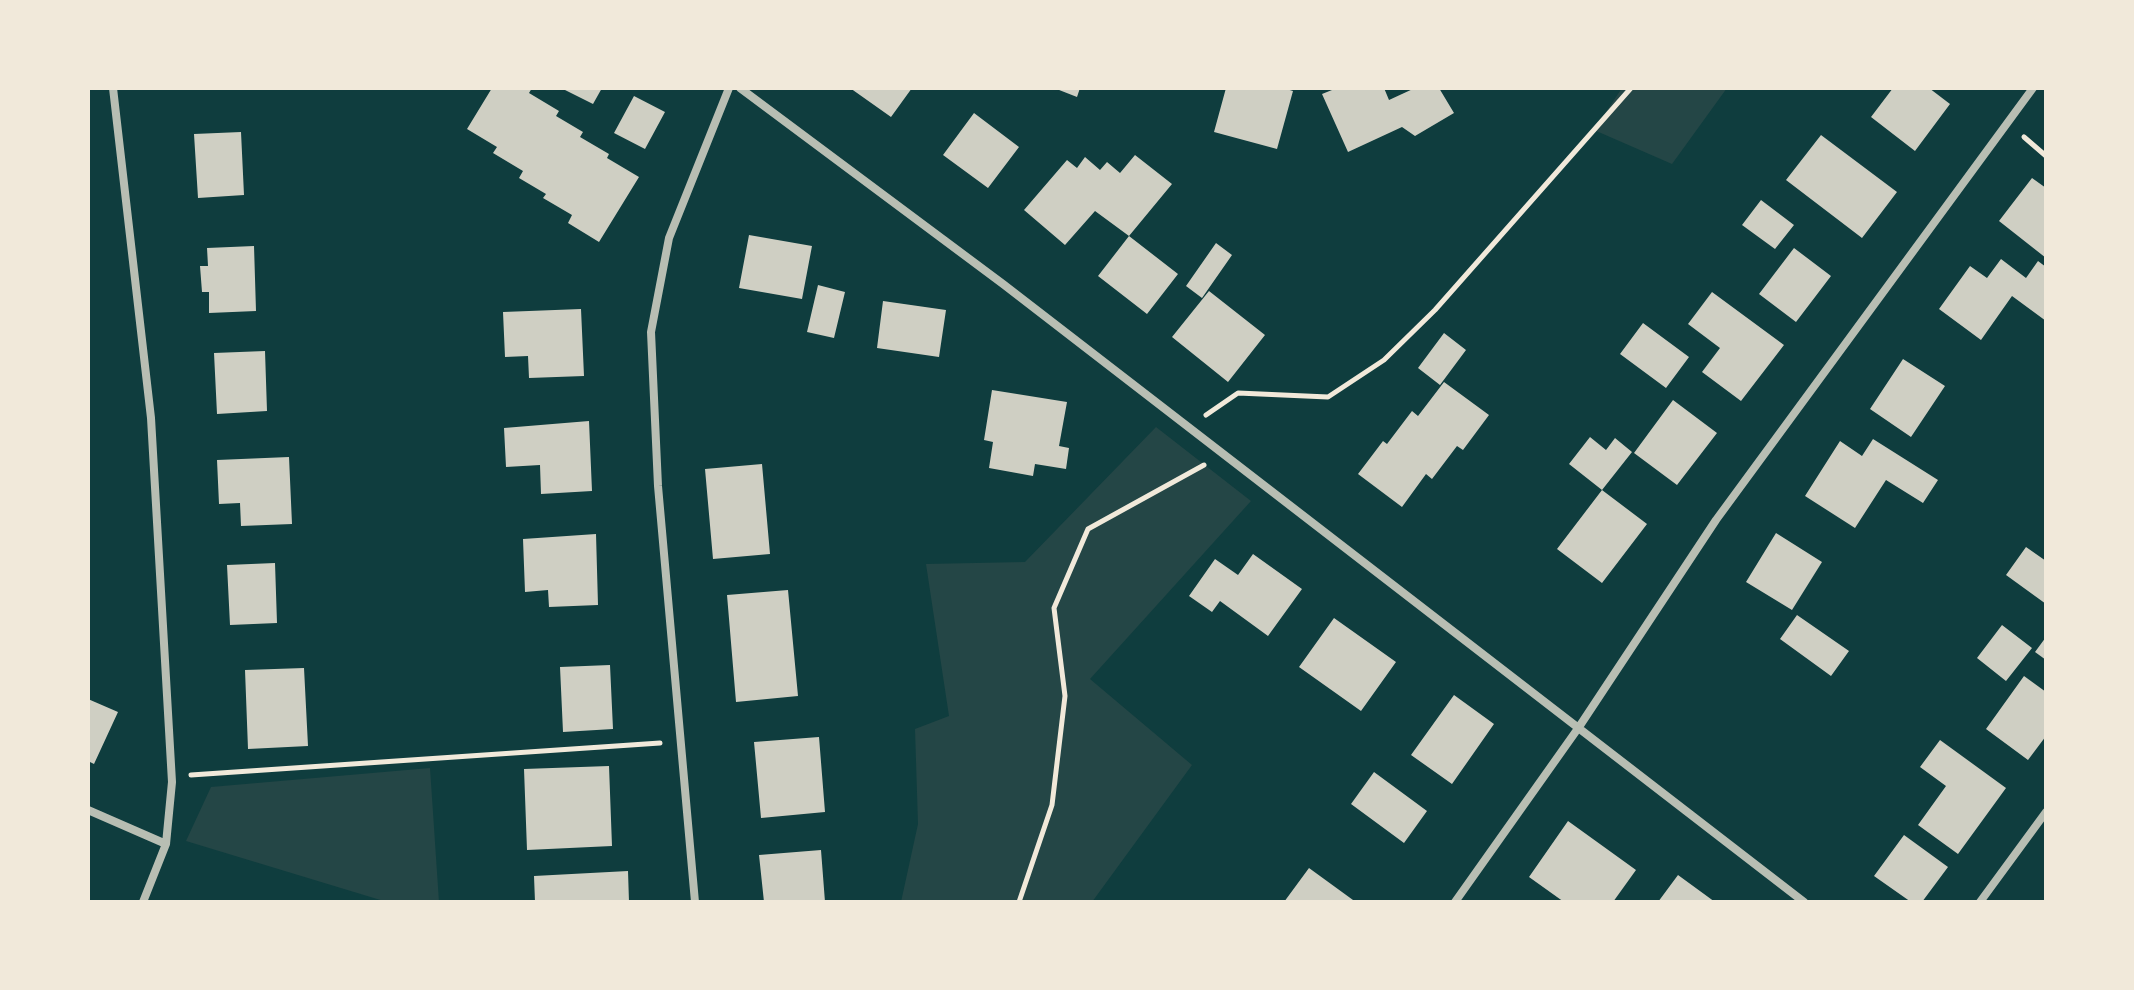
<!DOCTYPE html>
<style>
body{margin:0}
#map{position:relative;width:2134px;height:990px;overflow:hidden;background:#0f3d3e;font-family:"Open Sans",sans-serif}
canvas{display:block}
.frame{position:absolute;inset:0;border:90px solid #f1e9da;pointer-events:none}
</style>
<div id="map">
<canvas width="2134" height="990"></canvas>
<div class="frame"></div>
</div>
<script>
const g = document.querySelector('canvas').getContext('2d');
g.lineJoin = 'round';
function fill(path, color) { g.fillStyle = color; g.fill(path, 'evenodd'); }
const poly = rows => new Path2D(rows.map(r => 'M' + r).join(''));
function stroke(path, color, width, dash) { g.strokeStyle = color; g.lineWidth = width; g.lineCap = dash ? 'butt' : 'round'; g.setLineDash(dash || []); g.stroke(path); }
fill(poly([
 [1622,88,1727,88,1672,164,1594,130],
 [1156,427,1251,501,1090,679,1192,765,1092,902,901,902,918,824,915,729,949,716,926,564,1025,562],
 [430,768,439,902,387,902,186,841,211,787]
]), '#244646');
fill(poly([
 [492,88,532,88,529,93,559,111,556,116,583,132,580,137,609,154,607,158,639,177,599,242,568,223,572,215,543,198,546,194,519,178,523,171,493,153,497,147,467,129],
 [561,88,602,88,593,104],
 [850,88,912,88,891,117],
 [1054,88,1080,88,1077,97],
 [1226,88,1283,88,1293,91,1277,149,1214,132],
 [1337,88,1384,88,1389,100,1415,88,1439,88,1454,113,1415,136,1402,127,1348,152,1322,94],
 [1893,88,1929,88,1950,104,1915,151,1871,117],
 [634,96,665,112,645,149,614,133],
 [974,113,1019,147,988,188,943,155],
 [241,132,244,195,198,198,194,134],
 [1821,135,1897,192,1862,238,1786,180],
 [1135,155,1172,184,1129,236,1095,211,1065,245,1024,210,1067,160,1077,168,1085,157,1100,170,1107,162,1120,173],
 [2032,178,2046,188,2046,258,1999,221],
 [1761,200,1794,225,1775,249,1742,225],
 [749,235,812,246,802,299,739,288],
 [1129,236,1178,274,1147,314,1098,276],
 [1216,243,1232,255,1202,298,1186,286],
 [254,246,256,311,209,313,209,292,202,292,200,266,208,266,207,248],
 [1794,248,1831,276,1796,322,1759,294],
 [2001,259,2026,278,2038,261,2046,267,2046,321,2012,296,1981,340,1939,309,1970,266,1987,278],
 [818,285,845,292,834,338,807,332],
 [1209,291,1265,335,1228,382,1172,337],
 [1712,292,1784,345,1741,401,1702,372,1720,348,1688,324],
 [883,301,946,310,939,357,877,348],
 [581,309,584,376,529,378,528,356,505,357,503,312],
 [1643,323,1689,357,1666,388,1620,354],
 [1444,333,1466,350,1440,385,1418,368],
 [265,351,267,411,217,414,214,353],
 [1903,359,1945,386,1911,437,1870,409],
 [1444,382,1489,415,1463,450,1457,446,1432,479,1426,474,1402,507,1358,474,1383,441,1387,444,1412,411,1418,416],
 [992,390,1067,402,1059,446,1069,448,1066,469,1035,464,1033,476,989,468,993,442,984,440],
 [1673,400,1717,433,1677,485,1634,453],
 [589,421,592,491,541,494,540,465,506,467,504,428],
 [1590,437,1606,450,1615,438,1632,452,1602,490,1569,464],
 [1873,439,1938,480,1923,503,1886,480,1855,528,1805,496,1840,441,1862,456],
 [289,457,292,524,241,526,240,503,219,504,217,460],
 [762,464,770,554,713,559,705,469],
 [1602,490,1647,524,1602,583,1557,549],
 [1776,533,1822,562,1792,610,1746,582],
 [596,534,598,605,549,607,548,590,525,592,523,539],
 [2026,547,2046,561,2046,604,2006,575],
 [1253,554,1302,589,1268,636,1220,601,1212,612,1189,596,1215,559,1238,575],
 [275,563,277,623,230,625,227,565],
 [788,590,798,696,736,702,727,595],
 [1797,615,1849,651,1831,676,1780,639],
 [1334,618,1396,662,1361,711,1299,667],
 [2002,625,2032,648,2006,681,1977,658],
 [2046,637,2046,660,2035,652],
 [610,665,613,729,563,732,560,667],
 [304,668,308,746,248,749,245,670],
 [2024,676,2046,692,2046,736,2028,760,1986,729],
 [1454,695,1494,724,1452,784,1411,755],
 [88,699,118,712,94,764,88,761],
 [819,737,825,812,761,818,754,742],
 [1940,740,2006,788,1958,854,1918,825,1946,786,1920,767],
 [609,766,612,846,527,850,524,769],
 [1374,772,1427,811,1404,843,1351,804],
 [1568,821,1636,870,1613,902,1564,902,1529,877],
 [1904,835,1948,867,1922,902,1911,902,1874,876],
 [821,850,825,902,764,902,759,855],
 [1309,868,1353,900,1351,902,1284,902],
 [628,871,629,902,535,902,534,876],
 [1678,875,1715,902,1658,902]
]), '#cfcfc3');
stroke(poly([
 [2024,137,2046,156],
 [1206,415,1238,393,1328,397,1384,360,1435,310,1631,88],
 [191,775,660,743],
 [1019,902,1052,805,1065,696,1054,608,1088,529,1204,465]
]), '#f1e9da', 5);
stroke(poly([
 [113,88,151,418,172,782,166,844,143,902],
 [740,88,1003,284,1804,902],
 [88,810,166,844],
 [695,902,658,486,651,332,669,238,729,88],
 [1455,902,1579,727,1716,520,2033,88],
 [1980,902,2046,812]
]), '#b8beb3', 8);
</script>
